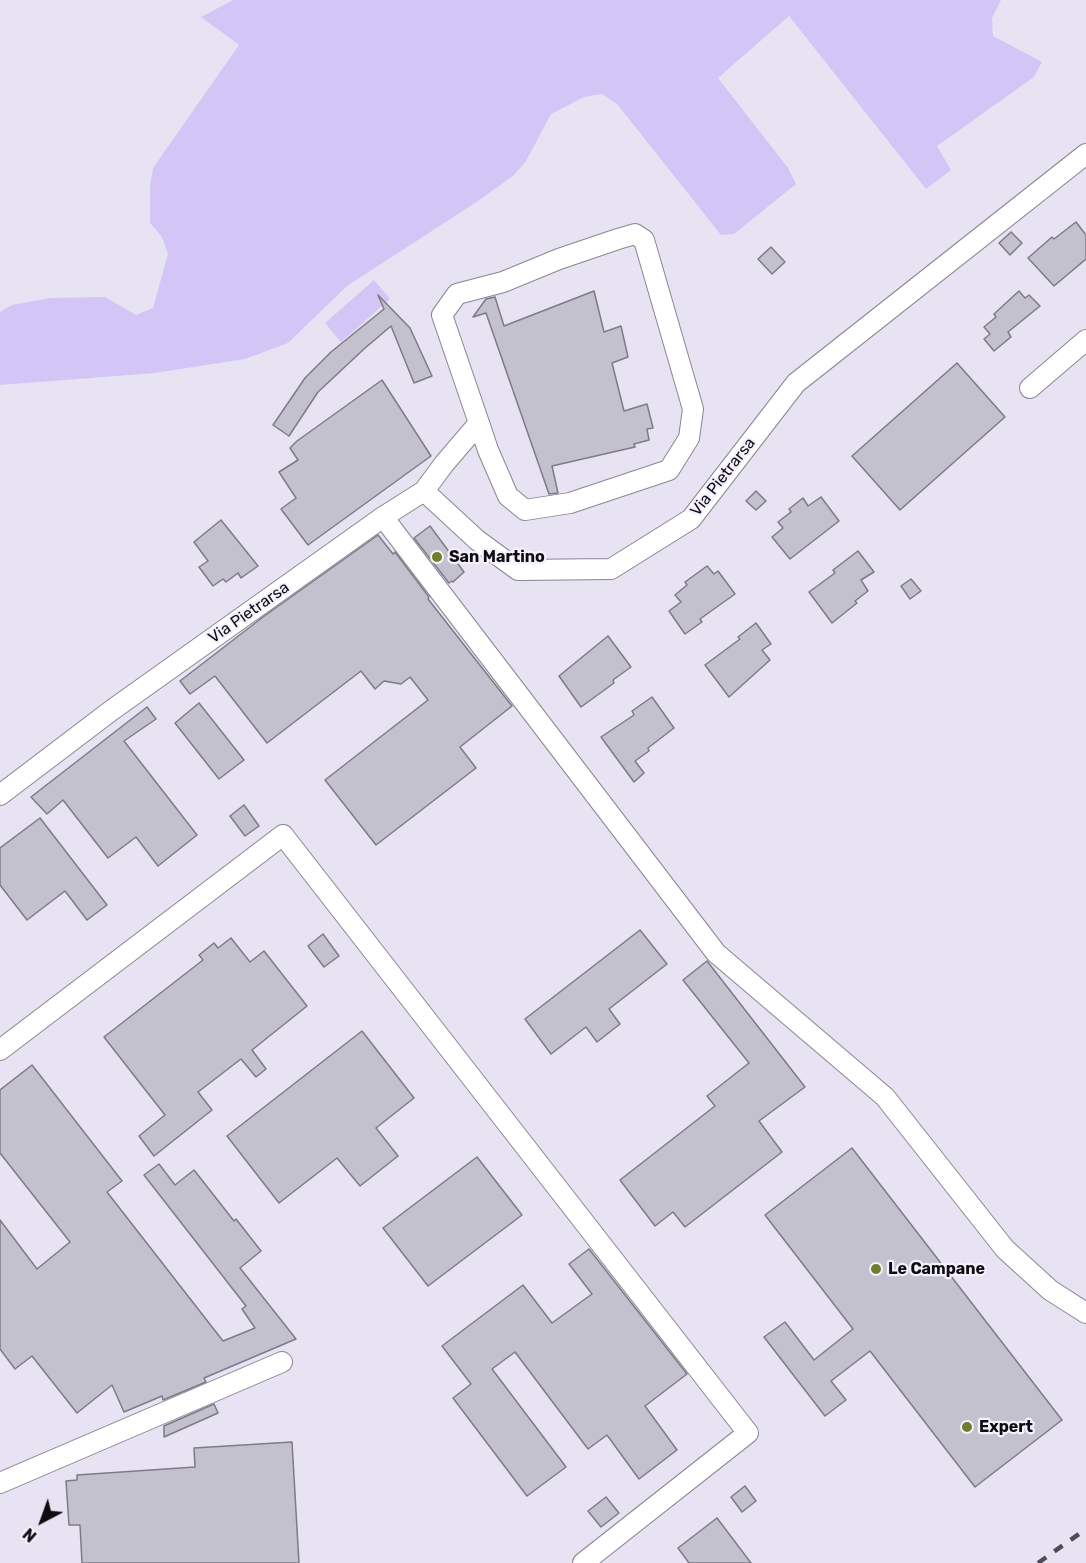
<!DOCTYPE html>
<style>
body{margin:0}
#map{position:relative;width:1086px;height:1563px;overflow:hidden;background:#e7e3f2;font-family:Rubik,sans-serif}
canvas{display:block}
.north{position:absolute;left:12px;top:1491px;width:60px;height:60px;-webkit-text-stroke:4px #f4f1fd;paint-order:stroke;rotate:221deg;font-size:16px;font-weight:700;line-height:24px;text-align:center;color:#0f0d12}
.north::after{content:'';display:block;margin:auto;width:21px;height:27px;background:#0f0d12;clip-path:polygon(50% 0,100% 100%,50% 72%,0 100%)}
</style>
<div id="map">
<canvas width="1086" height="1563"></canvas>
<div class="north">N</div>
</div>
<script>
const g = document.querySelector('canvas').getContext('2d');
g.lineJoin = 'round';
function fill(path, color) { g.fillStyle = color; g.fill(path, 'evenodd'); }
const poly = rows => new Path2D(rows.map(r => 'M' + r).join(''));
function stroke(path, color, width, dash) { g.strokeStyle = color; g.lineWidth = width; g.lineCap = dash ? 'butt' : 'round'; g.setLineDash(dash || []); g.stroke(path); }
function label(font, color, halo, rows, align = 'center') {
  g.font = font + ' Rubik,sans-serif'; g.lineWidth = 4.5; g.setLineDash([]); g.textBaseline = 'middle'; g.strokeStyle = halo; g.fillStyle = color; for (const [text, x, y, turn = 0] of rows) {
    g.save(); g.translate(x, y); g.rotate((+turn || 0) * Math.PI / 180); g.textAlign = isNaN(turn) ? turn : align; if (halo) g.strokeText(text, 0, 0); g.fillText(text, 0, 0); g.restore();
  }
}
fill(poly([
 [233,0,1001,0,992,18,993,36,1042,62,1034,77,937,146,951,170,926,189,789,16,718,78,788,168,796,184,734,234,721,235,617,104,602,94,584,97,551,114,526,161,514,175,475,203,347,286,288,343,245,359,155,373,0,385,0,312,12,305,50,298,105,297,136,315,153,308,168,254,162,237,150,223,150,186,153,168,239,45,201,17],
 [374,280,390,299,341,342,325,323]
]), '#d3c6f6');
const building = poly([
 [1076,222,1086,235,1086,259,1054,286,1028,258,1052,237,1054,239,1076,222],
 [1011,232,1022,243,1010,255,999,243,1011,232],
 [771,247,785,262,772,274,758,259,771,247],
 [594,291,604,332,621,326,628,357,612,363,624,411,647,404,653,428,647,429,649,440,634,444,635,447,552,466,558,493,549,494,486,313,473,317,486,299,495,297,504,326,594,291],
 [1019,291,1025,298,1029,295,1040,306,1008,332,1011,337,994,351,984,339,990,334,984,327,996,317,994,314,1019,291],
 [378,295,410,328,432,376,414,383,391,326,364,349,318,392,289,436,273,425,305,378,331,352,384,309,378,295],
 [957,363,1005,417,900,510,852,456,957,363],
 [382,380,431,456,308,545,281,509,296,498,279,472,298,460,290,448,297,441,382,380],
 [756,491,766,501,756,510,746,501,756,491],
 [821,497,839,521,790,559,772,537,783,528,778,522,791,512,789,509,803,498,808,506,821,497],
 [221,520,258,566,241,578,238,573,226,582,223,579,213,586,199,567,208,561,194,542,221,520],
 [430,526,464,572,453,582,452,581,449,583,414,538,430,526],
 [378,535,393,554,395,552,429,597,428,599,512,706,460,747,476,768,376,845,325,780,428,700,410,677,401,684,384,681,375,689,361,671,267,743,215,676,190,694,180,681,263,617,378,535],
 [858,551,874,572,861,580,868,591,855,601,857,603,832,623,809,592,835,573,833,570,858,551],
 [707,566,714,574,718,571,735,594,700,619,702,622,685,634,669,611,681,602,675,595,687,585,685,582,707,566],
 [911,579,921,591,910,599,901,586,911,579],
 [756,623,771,644,762,650,770,660,729,697,705,665,740,639,738,637,756,623],
 [608,636,631,667,613,680,614,683,581,707,559,676,608,636],
 [652,697,674,728,648,748,649,751,635,761,644,773,634,782,601,737,634,715,632,711,652,697],
 [199,703,244,760,219,779,175,723,199,703],
 [147,707,156,719,124,741,197,835,158,866,136,837,108,858,63,800,47,814,31,797,147,707],
 [244,805,259,826,245,836,230,816,244,805],
 [40,818,107,905,87,920,65,891,27,920,0,885,0,848,40,818],
 [640,930,667,964,609,1009,620,1024,597,1042,586,1027,551,1054,525,1019,640,930],
 [323,934,339,956,324,967,308,946,323,934],
 [231,938,250,962,264,951,307,1006,252,1050,266,1069,256,1077,241,1059,198,1092,212,1110,154,1156,139,1136,165,1115,104,1037,203,960,199,955,214,943,218,948,231,938],
 [707,961,805,1087,759,1121,782,1152,685,1227,673,1212,655,1226,620,1180,715,1106,707,1096,749,1063,683,980,707,961],
 [362,1031,414,1098,376,1128,398,1156,360,1186,337,1158,279,1203,227,1136,362,1031],
 [32,1065,122,1181,107,1192,223,1341,255,1328,242,1309,246,1306,144,1175,159,1164,175,1185,194,1170,234,1221,236,1219,261,1251,240,1268,296,1339,204,1378,206,1382,163,1400,162,1396,124,1412,112,1385,77,1413,32,1356,15,1369,0,1349,0,1220,37,1269,70,1242,0,1153,0,1090,32,1065],
 [852,1148,1062,1420,975,1487,870,1351,831,1381,846,1400,825,1416,764,1337,785,1322,814,1360,853,1329,765,1215,852,1148],
 [477,1157,522,1215,428,1286,383,1228,477,1157],
 [589,1249,687,1374,645,1406,677,1450,639,1479,607,1435,588,1449,515,1352,492,1369,566,1467,527,1496,453,1398,471,1384,442,1346,523,1285,552,1323,592,1294,569,1264,589,1249],
 [214,1404,218,1413,164,1437,164,1426,214,1404],
 [292,1442,299,1563,82,1563,80,1525,69,1525,66,1481,77,1480,77,1475,195,1467,194,1448,292,1442],
 [745,1486,756,1501,742,1512,731,1497,745,1486],
 [606,1497,619,1513,601,1527,588,1511,606,1497],
 [717,1518,751,1563,689,1563,678,1548,717,1518]
]);
fill(building, '#c4c1cf');
stroke(building, '#7e7a87', 1.5);
const minor = poly([
 [1030,388,1086,340],
 [424,491,444,464,479,423,442,315,457,294,503,282,559,259,618,239,635,234,644,240,693,409,689,438,669,470,570,503,525,510,508,496,488,450,479,423],
 [383,517,716,953,885,1097,1005,1249,1050,1290,1086,1313],
 [0,795,112,710,383,517,424,491,477,540,518,570,611,569,691,519,796,383,1086,154],
 [0,1050,283,835,748,1433,583,1563],
 [0,1483,282,1362]
]);
stroke(minor, '#898693', 22);
stroke(minor, '#fff', 20);
stroke(poly([
 [1038,1563,1086,1529]
]), '#4f4c54', 4.5, [10, 10]);
for (const [x, y, r, color] of [
 [437,557,6,"#707e2b"],
 [876,1269,6,"#707e2b"],
 [967,1427,6,"#707e2b"]
]) { const dot = new Path2D(); dot.arc(x, y, r, 0, 2 * Math.PI); g.fillStyle = color; g.fill(dot); stroke(dot, '#f4f1fd', 2); }
label('16px', '#0f0d12', '#f4f1fd', [
 ["Via Pietrarsa",723,477,-52],
 ["Via Pietrarsa",249,613,-35]
]);
label('bold 16px', '#0f0d12', '#f4f1fd', [
 ["San Martino",449,557],
 ["Le Campane",888,1269],
 ["Expert",979,1427]
], 'left');
</script>
